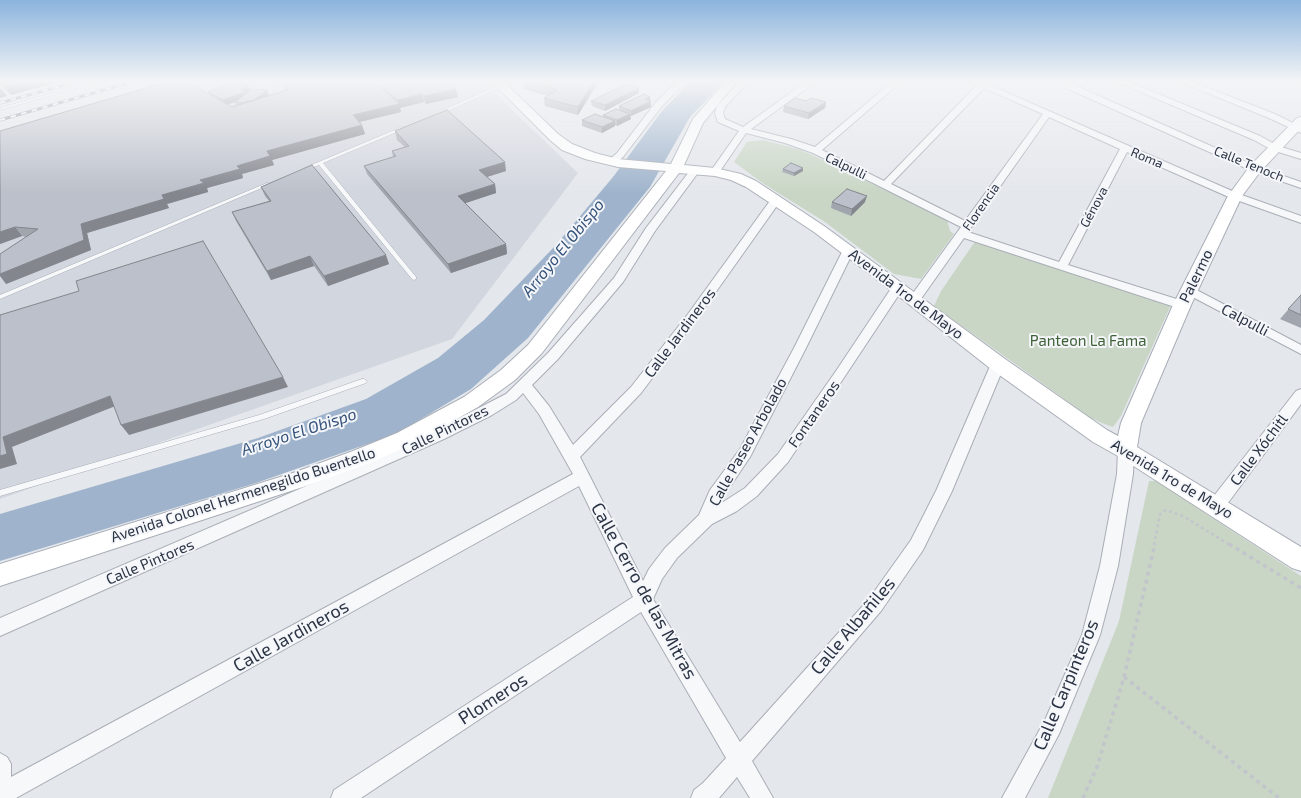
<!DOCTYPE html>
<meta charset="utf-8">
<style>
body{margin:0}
canvas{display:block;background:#e4e7ec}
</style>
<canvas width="1301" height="798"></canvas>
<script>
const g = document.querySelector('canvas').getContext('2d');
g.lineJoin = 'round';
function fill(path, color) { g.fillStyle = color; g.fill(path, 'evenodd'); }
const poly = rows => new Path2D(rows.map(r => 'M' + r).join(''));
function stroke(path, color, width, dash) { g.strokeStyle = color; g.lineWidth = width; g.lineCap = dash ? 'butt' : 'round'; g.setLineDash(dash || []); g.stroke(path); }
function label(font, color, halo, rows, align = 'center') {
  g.font = font + ' "Exo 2",sans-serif'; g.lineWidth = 4; g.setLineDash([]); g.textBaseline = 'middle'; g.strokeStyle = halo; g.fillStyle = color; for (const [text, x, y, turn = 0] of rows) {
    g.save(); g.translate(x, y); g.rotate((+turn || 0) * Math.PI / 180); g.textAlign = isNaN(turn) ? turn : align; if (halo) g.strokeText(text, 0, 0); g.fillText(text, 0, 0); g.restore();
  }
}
fill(poly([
 [184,81,482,81,578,173,452,339,0,499,0,135]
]), '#d2d6de');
fill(poly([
 [763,140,798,149,810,154,947,220,950,231,954,234,921,279,894,274,825,222,764,184,734,162,747,142],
 [976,240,1171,305,1121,416,1113,427,1102,423,1091,418,934,306,941,291],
 [1149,481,1156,481,1301,576,1301,798,1048,798,1119,621]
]), '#c9d6c5');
fill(poly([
 [691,81,725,81,690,117,650,187,528,338,471,389,396,434,256,483,0,561,0,514,258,438,366,399,438,358,484,320,555,246,613,177,662,111]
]), '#9fb4cc');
const lane = poly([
 [94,81,102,81,0,110,0,108,94,81],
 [264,81,269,81,273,86,270,87,264,81],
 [509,81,515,81,440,114,437,113,509,81],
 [1298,81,1301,81,1301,82,1298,86,1296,86,1298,81],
 [402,127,406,128,323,163,416,277,416,279,414,280,412,279,319,165,306,170,302,169,402,127],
 [267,183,271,184,0,299,0,295,267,183],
 [362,379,364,379,367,381,366,383,264,419,0,496,0,490,259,415,362,379]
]);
const street = poly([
 [678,81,687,81,662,106,623,157,616,163,610,163,608,161,610,159,617,153,656,102,678,81],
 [740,81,749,81,725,107,723,113,725,119,743,127,807,81,817,81,751,129,791,139,815,147,893,81,902,81,822,150,884,181,977,85,970,81,990,81,987,84,1239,194,1301,216,1301,223,1231,198,1127,152,1068,265,1186,302,1188,305,1186,308,1178,308,964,238,918,303,910,303,908,300,961,227,813,153,785,143,746,133,718,174,712,174,710,172,739,131,718,122,715,113,717,106,740,81],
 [984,88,1043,114,965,221,891,184,984,88],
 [1049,117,1120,149,1059,262,968,232,1049,117],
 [1063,81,1071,81,1072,84,1258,167,1301,182,1301,188,1252,171,1066,88,1062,84,1063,81],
 [1115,81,1127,81,1260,136,1278,146,1301,153,1301,159,1272,150,1254,140,1115,81],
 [1178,81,1190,81,1275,114,1301,127,1301,133,1269,118,1178,81],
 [695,167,700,170,655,231,623,282,558,359,532,385,549,406,573,445,631,387,688,314,772,198,780,198,781,200,696,320,641,393,580,457,643,581,649,569,665,548,699,515,710,490,740,449,794,348,844,248,852,248,854,250,806,348,750,457,723,497,720,504,745,488,778,454,836,371,894,284,902,284,904,287,788,462,757,496,737,511,712,524,677,558,662,579,653,599,740,742,869,599,911,540,936,491,991,364,993,361,998,360,1003,361,1005,364,952,491,923,550,881,611,752,761,773,798,750,798,737,777,719,798,691,798,694,790,703,783,726,758,641,612,361,798,331,798,334,790,633,597,579,486,16,798,0,798,0,753,7,757,11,764,11,777,573,474,539,414,523,393,516,400,492,415,444,439,0,636,0,618,434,431,506,394,548,353,614,278,646,228,692,168,695,167],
 [1189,286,1301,345,1301,354,1185,293,1183,290,1185,287,1189,286],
 [1301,389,1301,404,1222,511,1216,513,1210,511,1208,506,1210,501,1296,391,1301,389],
 [1126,444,1131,446,1134,450,1133,474,1118,566,1100,635,1059,734,1025,798,1002,798,1045,720,1082,635,1100,566,1117,474,1118,450,1121,446,1126,444]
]);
const secondary = poly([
 [491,81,503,81,558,134,572,144,595,153,618,159,671,164,693,119,726,81,737,81,703,123,684,165,715,168,741,174,756,181,824,226,1005,359,1107,430,1118,436,1121,423,1173,305,1228,196,1250,166,1297,118,1301,117,1301,128,1260,172,1242,196,1191,305,1141,423,1137,447,1301,547,1301,571,1292,568,1118,456,1093,442,991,369,892,291,814,232,746,187,731,180,715,176,679,173,542,353,515,380,478,407,411,445,369,463,306,486,0,586,0,564,293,473,353,451,397,433,464,397,501,370,528,345,666,171,618,167,585,159,562,150,550,140,491,81]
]);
stroke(lane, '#a9aeb7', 1);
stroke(street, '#a9aeb7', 2);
stroke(secondary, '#a9aeb7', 2);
stroke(poly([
 [1154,545,1160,514,1166,510,1183,516,1230,545]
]), '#c2c5cb', 2.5, [3, 3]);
stroke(poly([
 [1229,544,1301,588],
 [1124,677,1279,798],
 [1083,798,1097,767,1124,677,1155,544]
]), '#c2c5cb', 3.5, [4, 4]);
fill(lane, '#f7f8fa');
fill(street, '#f7f8fa');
fill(secondary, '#fff');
const rail = poly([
 [0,103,78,81],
 [0,120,135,81]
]);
stroke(rail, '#7d8696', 3);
stroke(rail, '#f4f6f9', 2, [5.5]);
fill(poly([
 [0,81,61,81,11,95,0,85],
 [523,81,599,81,578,115,545,106,544,98,548,96,524,89],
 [283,85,456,89,458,97,426,104,424,102,400,108,401,112,360,122,365,134,272,160,274,165,242,174,243,178,207,188,208,192,167,204,169,208,87,233,91,250,6,284,26,237,22,236,0,244,0,131,210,95,208,92,251,91,269,96,285,91],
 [235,102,236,106,232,107,227,105],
 [639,93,605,111,592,106,591,101],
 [650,101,651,107,631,116,630,116,631,119,617,126,615,125,615,126,602,133,582,126,582,120,603,117,603,115,619,110,619,106],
 [806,101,826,102,825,108,808,119,783,112,784,106],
 [395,131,506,171,487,177,495,184,496,193,465,203,506,244,507,254,451,273,367,174,364,166,393,157,392,151,405,147,397,140],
 [783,169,803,171,794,176,782,172],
 [261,187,389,264,328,286,314,266,271,280,236,221,232,212,269,201,265,196],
 [832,202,865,202,851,216,831,208],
 [1301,295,1301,328,1280,319]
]), '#a1a5ae');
fill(poly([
 [26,81,61,81,11,95,6,87],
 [594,81,599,81,578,115,578,107],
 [249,87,251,92,248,98,225,105,223,100,241,89],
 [1,88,7,96,0,98,0,89],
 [639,88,639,93,605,111,605,105],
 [456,89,458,97,426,104,424,96],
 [267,90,269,96,252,101],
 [422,94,424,102,400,108,401,112,355,123,353,115,399,104,398,100],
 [650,97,651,107,631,116,631,111,645,99],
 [826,102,825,108,808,119,809,113],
 [630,114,631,119,617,126,617,120],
 [615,121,615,126,602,133,602,127],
 [362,125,365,134,272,160,274,165,242,174,243,178,207,188,208,192,167,204,169,208,87,233,91,250,6,284,0,276,0,274,81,224,162,195,237,166,267,151],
 [505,162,506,171,480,179,479,170],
 [803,168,803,171,794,176,794,173],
 [495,184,496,193,460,205,458,196],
 [867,196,865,202,851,216,852,209],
 [15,227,22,236,0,244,0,232],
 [506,244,507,254,451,273,448,264],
 [386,255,389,264,328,286,324,276],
 [310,256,314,266,271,280,267,271],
 [283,377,288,387,129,435,121,425],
 [110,396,118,405,12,447,17,464,0,469,0,456,3,437]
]), '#83868d');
const building = poly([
 [0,81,26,81,6,87,0,81],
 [170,81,186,81,232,107,288,90,283,85,295,81,446,81,456,89,424,96,422,94,398,100,379,85,399,104,353,115,362,125,267,151,270,156,237,166,240,169,200,180,204,183,162,195,164,199,81,224,84,240,0,274,0,254,38,229,15,227,0,232,0,131,170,81],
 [525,81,594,81,578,107,544,98,558,90,525,81],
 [240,82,249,87,241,89,246,92,223,100,208,92,240,82],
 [626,84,639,88,605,105,591,101,626,84],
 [252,89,267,90,253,101,246,101,244,103,235,102,252,89],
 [644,94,650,97,645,99,651,101,631,111,619,106,644,94],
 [795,98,806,101,811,98,826,102,809,113,784,106,795,98],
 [616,109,630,114,617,120,603,115,616,109],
 [447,110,505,162,479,170,495,184,458,196,506,244,448,264,364,166,396,156,392,151,409,146,395,131,447,110],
 [595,114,615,121,602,127,582,120,595,114],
 [791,163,803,168,794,173,783,169,791,163],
 [312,165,386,255,324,276,310,256,267,271,232,212,271,201,261,187,312,165],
 [847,189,867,196,852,209,832,202,847,189],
 [203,241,283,377,121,425,110,396,3,437,7,454,0,456,0,315,79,291,76,281,203,241],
 [1301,295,1301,315,1288,309,1301,295]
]);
fill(building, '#bbc0ca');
stroke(building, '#83868d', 1);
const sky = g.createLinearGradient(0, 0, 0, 193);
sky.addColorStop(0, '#8bb4dd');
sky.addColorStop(0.42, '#f3f4f6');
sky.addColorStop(1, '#f3f4f600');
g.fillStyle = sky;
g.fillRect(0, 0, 1301, 193);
label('13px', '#2b3445', '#f4f6f9', [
 ["Roma",1147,158,23],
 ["Calle Tenoch",1249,164,22],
 ["Calpulli",846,166,26],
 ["Florencia",981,207,-55],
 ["Génova",1094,207,-62]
]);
label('15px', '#2b3445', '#f4f6f9', [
 ["Palermo",1196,276,-64],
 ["Avenida 1ro de Mayo",906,294,37],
 ["Calpulli",1245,320,28],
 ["Calle Jardineros",680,333,-53],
 ["Fontaneros",814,414,-55],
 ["Calle Pintores",445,430,-26],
 ["Calle Paseo Arbolado",748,442,-61],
 ["Calle Xóchitl",1259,450,-53],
 ["Avenida 1ro de Mayo",1172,479,31],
 ["Avenida Colonel Hermenegildo Buentello",243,495,-18],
 ["Calle Pintores",150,562,-23]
]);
label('15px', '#3f6138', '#f4f6f9', [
 ["Panteon La Fama",1088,341]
]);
label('italic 16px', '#34527a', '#f4f6f9', [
 ["Arroyo El Obispo",563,248,-51],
 ["Arroyo El Obispo",299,432,-18]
]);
label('18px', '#2b3445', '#f4f6f9', [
 ["Calle Cerro de las Mitras",644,591,61],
 ["Calle Albañiles",853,626,-50],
 ["Calle Jardineros",291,636,-29],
 ["Calle Carpinteros",1066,685,-67],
 ["Plomeros",493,699,-33]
]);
</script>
